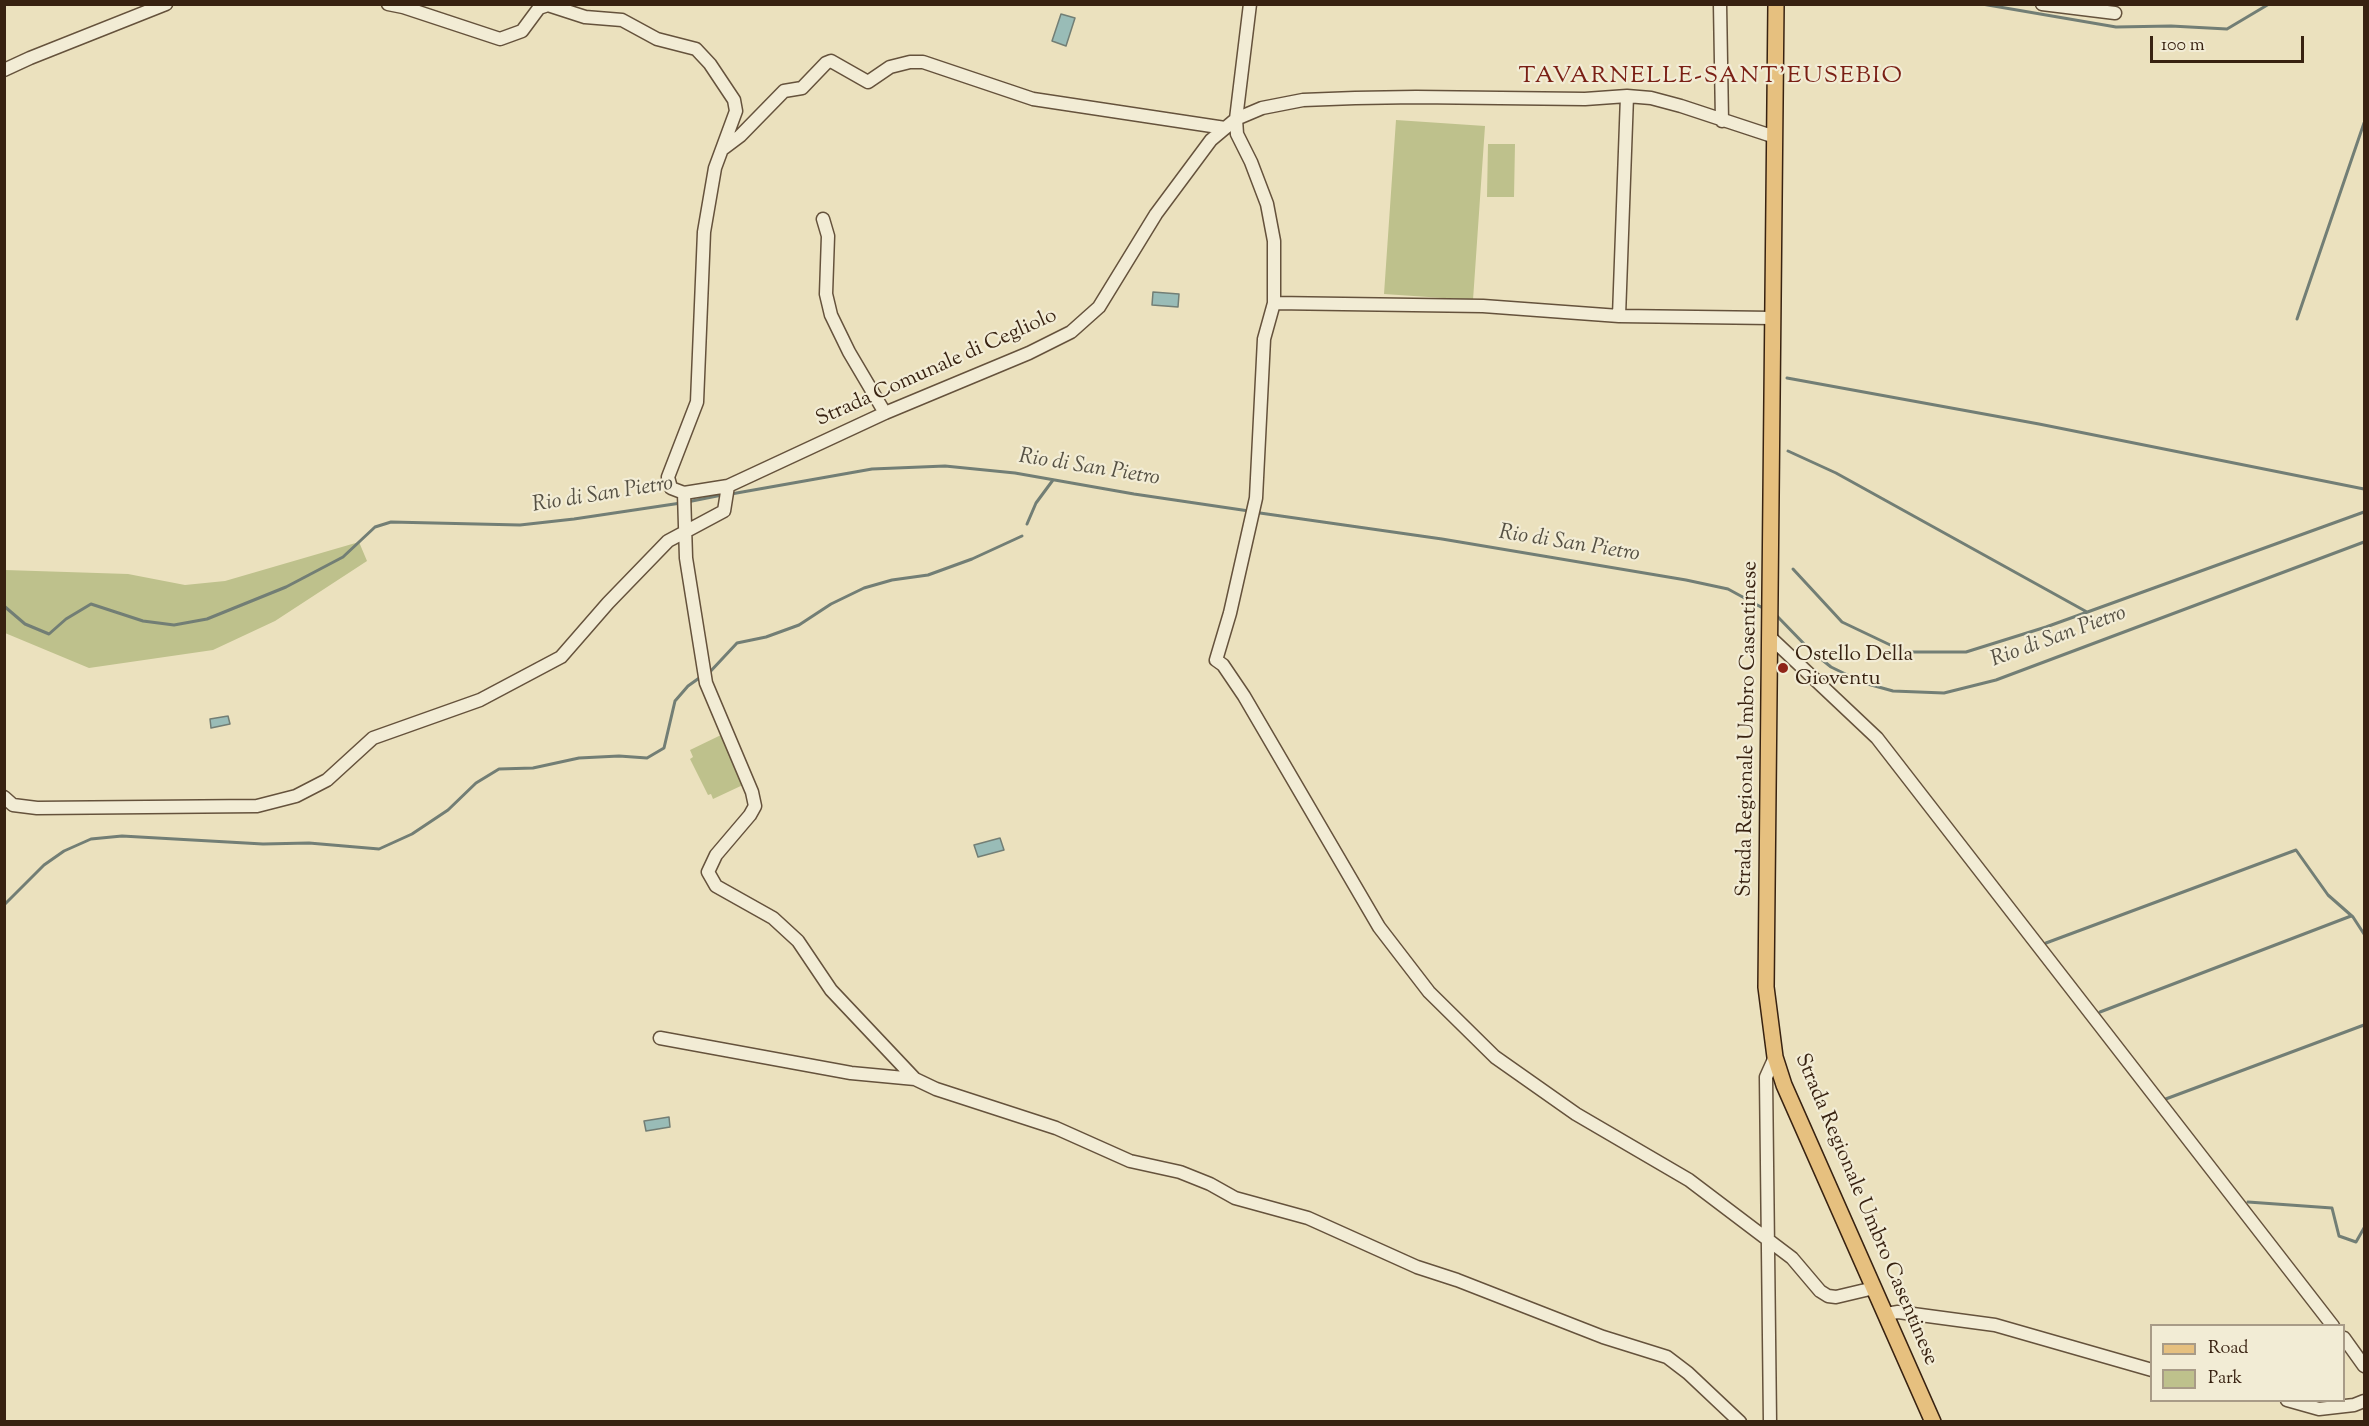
<!DOCTYPE html>
<style>
body{margin:0}
#map{position:relative;width:2369px;height:1426px;overflow:hidden;background:#ebe1be;font-family:"Sorts Mill Goudy",serif}
canvas{display:block}
.frame{position:absolute;inset:0;border:6px solid #382211;pointer-events:none}
.legend{position:absolute;left:2150px;top:1324px;width:195px;height:78px;box-sizing:border-box;background:#f2ecd5;border:2px solid #a89b87;margin:0;padding:8px 10px;list-style:none;font-size:18px;color:#382211}
.legend li{display:flex;align-items:center;gap:12px;height:30px}
.legend b{width:30px;border:2px solid #a89b87}
.scale{position:absolute;left:2150px;top:36px;width:154px;height:27px;box-sizing:border-box;border:3px solid #382211;border-top:0;padding-left:8px;font-size:18px;line-height:21px;white-space:nowrap;color:#382211;-webkit-text-stroke:4px #f2ecd5;paint-order:stroke}
</style>
<div id="map">
<canvas width="2369" height="1426"></canvas>
<div class="frame"></div>
<ul class="legend">
<li><b style="height:8px;background:#e6c07f"></b>Road</li>
<li><b style="height:16px;background:#bec18c"></b>Park</li>
</ul>
<div class="scale">100 m</div>
</div>
<script>
const g = document.querySelector('canvas').getContext('2d');
g.lineJoin = 'round';
function fill(path, color) { g.fillStyle = color; g.fill(path, 'evenodd'); }
const poly = rows => new Path2D(rows.map(r => 'M' + r).join(''));
function stroke(path, color, width, dash) { g.strokeStyle = color; g.lineWidth = width; g.lineCap = dash ? 'butt' : 'round'; g.setLineDash(dash || []); g.stroke(path); }
function label(font, color, halo, rows, align = 'center') {
  g.font = font + ' "Sorts Mill Goudy",serif'; g.lineWidth = 4.5; g.setLineDash([]); g.textBaseline = 'middle'; g.strokeStyle = halo; g.fillStyle = color; for (const [text, x, y, turn = 0] of rows) {
    g.save(); g.translate(x, y); g.rotate((+turn || 0) * Math.PI / 180); g.textAlign = isNaN(turn) ? turn : align; if (halo) g.strokeText(text, 0, 0); g.fillText(text, 0, 0); g.restore();
  }
}
fill(poly([
 [1396,120,1485,126,1473,300,1384,294],
 [1488,144,1515,144,1514,197,1487,197],
 [359,542,367,561,275,621,213,650,89,668,5,633,5,570,128,574,185,585,225,581],
 [721,735,745,784,713,799,711,794,708,795,690,759,693,757,690,750]
]), '#bec18c');
const water = poly([
 [1061,14,1075,18,1066,46,1052,41,1061,14],
 [1153,292,1179,294,1178,307,1152,305,1153,292],
 [228,716,230,724,211,728,210,719,228,716],
 [1000,838,1004,850,978,857,974,845,1000,838],
 [669,1117,670,1127,646,1131,644,1121,669,1117]
]);
fill(water, '#99bcb7');
stroke(water, '#727e75', 1.5);
stroke(poly([
 [1982,4,2116,27,2171,26,2227,29,2269,4],
 [2297,319,2364,123],
 [1787,378,2039,424,2364,489],
 [1788,451,1836,473,2087,612],
 [731,494,872,469,945,466,1015,473,1134,494,1249,511],
 [687,502,722,495],
 [1260,513,1442,539,1686,580,1728,589,1761,607],
 [1027,524,1036,503,1053,480],
 [1793,569,1842,622,1905,652,1966,652,2046,627,2364,512],
 [4,606,25,624,49,634,66,619,91,604,143,621,174,625,207,619,286,587,343,557,375,527,391,522,520,525,574,519,681,503],
 [1776,615,1810,650,1831,667,1864,683,1893,691,1944,693,1996,680,2364,542],
 [708,674,737,643,766,637,799,625,831,604,864,588,892,580,928,575,972,559,1022,536],
 [4,905,44,865,64,851,91,839,122,836,263,844,309,843,379,849,412,834,448,810,476,783,499,769,533,768,579,758,619,756,647,758,664,748,675,701,688,686,702,676],
 [2046,943,2296,850,2328,895,2353,917,2364,934],
 [2100,1012,2351,916],
 [2163,1100,2364,1025],
 [2248,1202,2332,1208,2339,1236,2356,1242,2364,1228]
]), '#727e75', 3);
const minor = poly([
 [388,4,403,7,500,39,522,31,539,8,548,5,585,17,622,20,657,39,696,49,710,64,734,100,736,111,715,168,704,232,697,402,668,477,671,488,684,493,728,486],
 [1250,4,1236,119,1237,134,1251,162,1267,204,1274,241,1274,303,1264,339,1256,498,1230,613,1216,660,1223,665,1244,696,1379,927,1429,992,1495,1057,1576,1114,1689,1180,1792,1258,1820,1291,1828,1296,1836,1297,1874,1288],
 [1720,4,1722,121],
 [2042,4,2115,13],
 [4,70,30,58,166,4],
 [1627,96,1619,316,1773,318],
 [724,148,740,136,784,91,802,88,826,63,831,61,868,82,890,67,910,62,923,62,1033,99,1225,128],
 [823,219,828,236,826,294,831,315,849,352,885,413],
 [1274,303,1483,306,1619,316],
 [684,493,686,558,706,683,752,792,755,806,750,815,716,855,708,872,716,886,773,918,798,941,831,990,915,1079,936,1089,1056,1128,1130,1161,1180,1172,1210,1184,1235,1198,1308,1218,1417,1267,1457,1280,1603,1337,1667,1357,1688,1373,1740,1422],
 [1771,638,1877,738,2333,1326],
 [4,797,13,805,37,808,257,806,296,796,327,780,373,738,480,700,561,657,608,603,668,541,724,511,728,486,885,413,1029,353,1071,332,1099,307,1156,214,1211,140,1236,119,1262,108,1303,100,1355,98,1416,97,1585,99,1627,96,1651,98,1681,106,1775,137],
 [660,1038,851,1073,915,1079],
 [1886,1314,1898,1312,1995,1325,2152,1370],
 [2344,1338,2364,1366],
 [2287,1400,2319,1409,2354,1405,2364,1401],
 [1770,1422,1766,1077,1775,1057]
]);
const major = poly([
 [1776,4,1766,987,1770,1018,1775,1057,1784,1085,1933,1422]
]);
stroke(minor, '#65523c', 15);
stroke(major, '#382211', 18);
stroke(minor, '#f2ecd5', 12);
stroke(major, '#e6c07f', 15);
for (const [x, y, r, color] of [
 [1783,668,6,"#8f2418"]
]) { const dot = new Path2D(); dot.arc(x, y, r, 0, 2 * Math.PI); g.fillStyle = color; g.fill(dot); stroke(dot, '#f2ecd5', 2); }
label('21px', '#382211', '#f2ecd5', [
 ["Strada Comunale di Cegliolo",937,369,-24],
 ["Strada Regionale Umbro Casentinese",1749,729,-89],
 ["Strada Regionale Umbro Casentinese",1865,1210,67]
]);
label('21px', '#382211', '#f2ecd5', [
 ["Ostello Della",1795,656],
 ["Gioventu",1795,680]
], 'left');
label('italic 22px', '#555043', '#f2ecd5', [
 ["Rio di San Pietro",1089,469,9],
 ["Rio di San Pietro",603,496,-9],
 ["Rio di San Pietro",1569,545,9],
 ["Rio di San Pietro",2059,638,-20]
]);
g.letterSpacing = '1.5px';
label('24px', '#7a1f14', '#f2ecd5', [
 ["TAVARNELLE-SANT'EUSEBIO",1711,78]
]);
g.letterSpacing = '0px';
</script>
